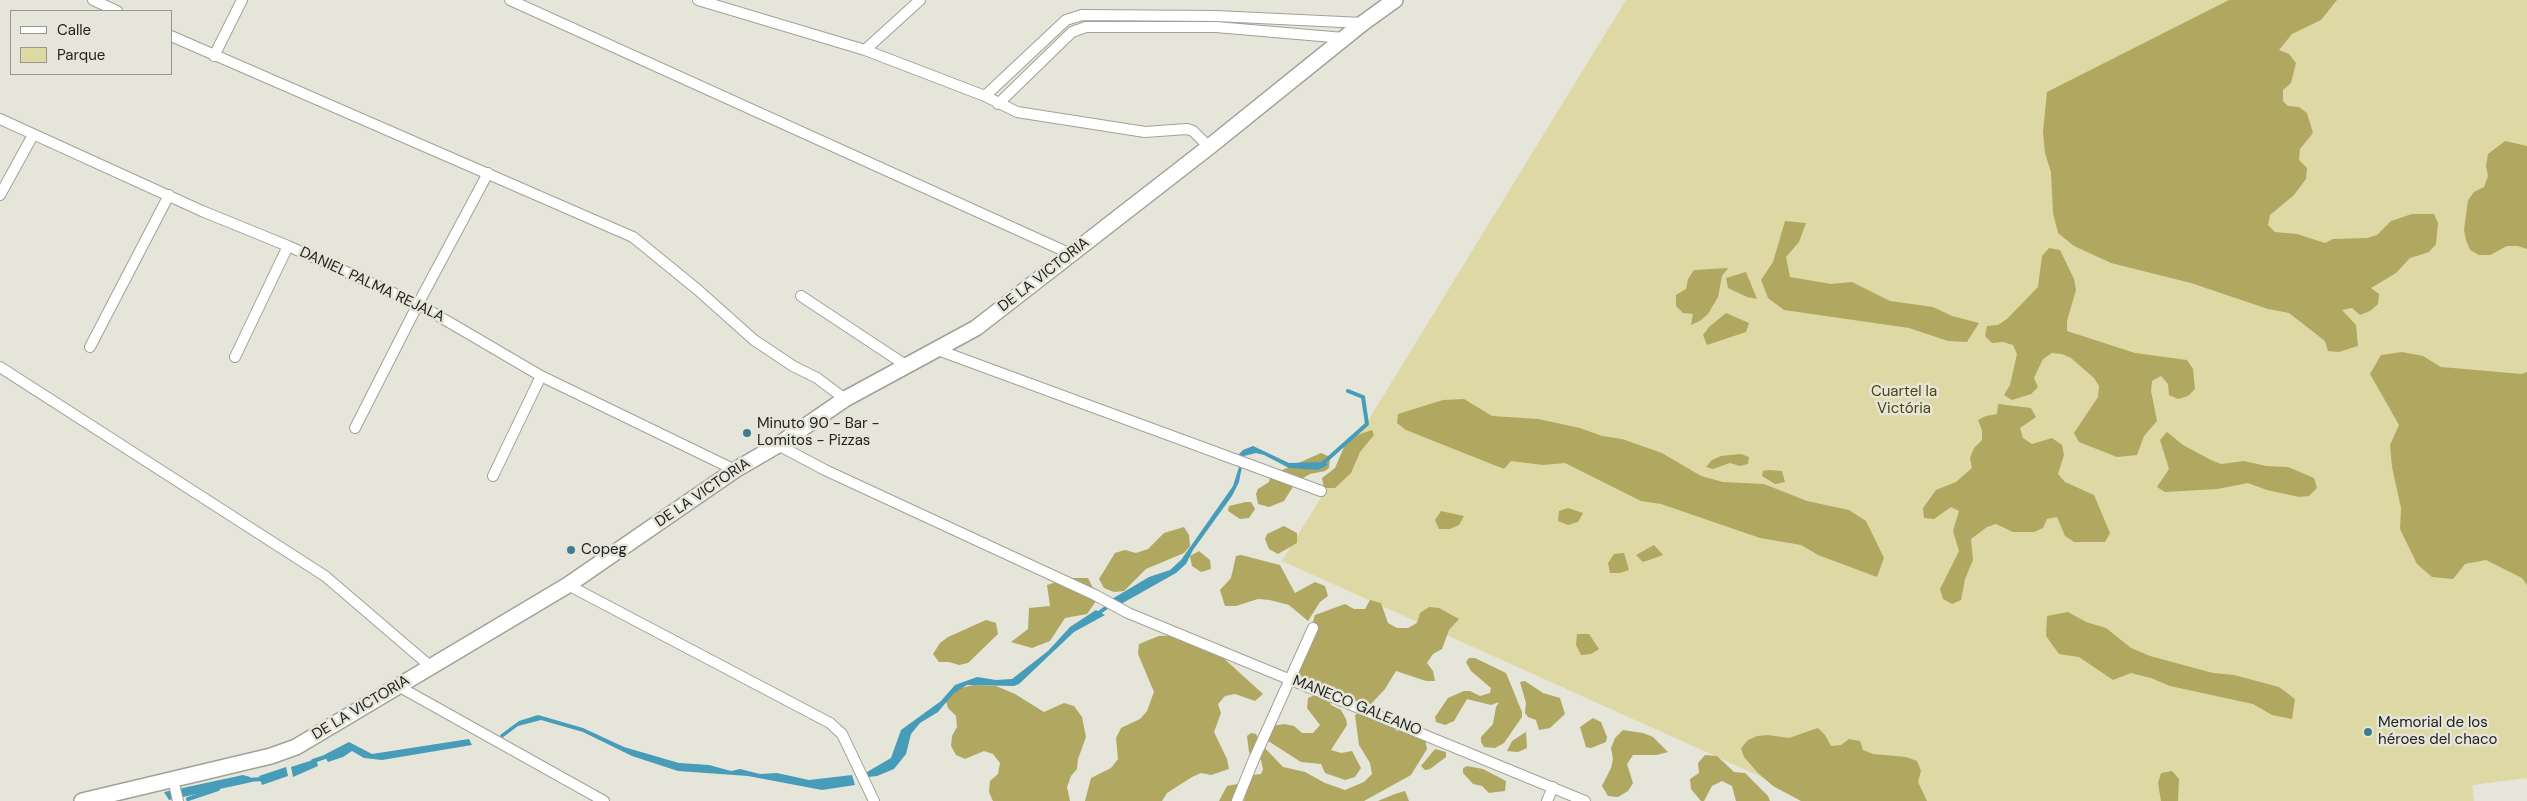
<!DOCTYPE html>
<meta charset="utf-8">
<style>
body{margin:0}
#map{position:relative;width:2527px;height:801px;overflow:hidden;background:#e5e5da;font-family:"DM Sans",sans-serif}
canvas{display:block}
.legend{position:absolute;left:10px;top:10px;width:162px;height:65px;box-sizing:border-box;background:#e5e5da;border:1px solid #97978f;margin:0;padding:6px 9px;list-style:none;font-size:15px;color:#23221f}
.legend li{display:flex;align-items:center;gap:10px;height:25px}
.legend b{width:25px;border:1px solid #97978f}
</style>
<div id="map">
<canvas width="2527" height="801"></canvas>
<ul class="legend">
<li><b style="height:6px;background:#fff"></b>Calle</li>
<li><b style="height:14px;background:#ded8a4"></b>Parque</li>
</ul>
</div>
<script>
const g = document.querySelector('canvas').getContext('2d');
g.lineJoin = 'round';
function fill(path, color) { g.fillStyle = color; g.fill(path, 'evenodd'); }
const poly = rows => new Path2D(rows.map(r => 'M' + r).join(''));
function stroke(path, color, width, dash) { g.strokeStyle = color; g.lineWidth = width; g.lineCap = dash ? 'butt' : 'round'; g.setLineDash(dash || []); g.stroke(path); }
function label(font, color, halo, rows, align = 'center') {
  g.font = font + ' "DM Sans",sans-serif'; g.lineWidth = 5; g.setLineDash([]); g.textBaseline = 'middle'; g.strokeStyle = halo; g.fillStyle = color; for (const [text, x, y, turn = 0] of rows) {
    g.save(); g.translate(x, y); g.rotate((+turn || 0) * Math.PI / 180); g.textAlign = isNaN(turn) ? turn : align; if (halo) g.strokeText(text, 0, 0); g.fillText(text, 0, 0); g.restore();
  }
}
fill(poly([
 [1626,0,2527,0,2527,778,2472,785,2474,801,1815,801,1282,561]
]), '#ded8a4');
fill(poly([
 [2229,0,2337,0,2321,20,2292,34,2279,50,2289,54,2296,63,2291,83,2283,90,2283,101,2288,106,2299,107,2307,113,2313,133,2300,149,2299,160,2307,168,2306,179,2294,195,2270,215,2268,225,2275,232,2297,234,2325,243,2333,239,2367,238,2377,235,2391,221,2412,214,2434,214,2438,223,2436,244,2429,252,2410,258,2396,273,2371,288,2379,294,2378,304,2370,311,2360,315,2352,308,2342,310,2356,325,2358,346,2339,352,2328,351,2325,341,2289,313,2268,309,2191,283,2111,263,2074,246,2058,233,2053,213,2051,172,2045,153,2043,132,2047,92],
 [2505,141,2527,146,2527,249,2518,246,2507,246,2490,255,2479,255,2470,250,2466,240,2464,230,2468,200,2474,192,2484,187,2488,176,2486,166,2488,154],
 [1785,221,1806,223,1799,242,1786,257,1790,277,1831,284,1852,282,1890,301,1933,307,1952,316,1979,323,1967,342,1948,341,1909,328,1784,310,1768,298,1761,280,1773,262],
 [2049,248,2060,250,2074,279,2076,290,2067,321,2067,331,2135,353,2187,360,2193,369,2195,389,2188,396,2178,399,2169,395,2168,384,2161,376,2152,381,2151,391,2157,421,2144,436,2137,455,2117,457,2079,442,2074,433,2098,397,2099,386,2094,378,2071,358,2062,354,2052,353,2043,359,2034,378,2038,387,2031,394,2012,400,2004,395,2010,385,2017,354,2013,345,2003,342,1992,343,1985,336,1987,326,1998,325,2007,319,2038,287,2042,256],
 [1728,268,1722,276,1718,297,1708,314,1700,321,1691,325,1693,314,1683,313,1676,306,1676,295,1686,289,1688,279,1694,270],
 [1746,272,1757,299,1747,297,1728,288,1726,278],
 [1726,313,1749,323,1746,332,1707,345,1703,335,1709,327],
 [2402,352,2423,356,2441,367,2522,374,2527,372,2527,585,2522,578,2486,560,2465,564,2453,579,2432,577,2417,564,2400,529,2401,508,2392,467,2390,445,2399,425,2370,374,2381,355],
 [1464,399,1492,416,1538,419,1580,428,1602,436,1622,439,1662,453,1701,476,1723,482,1764,484,1807,501,1849,510,1866,521,1884,558,1877,577,1818,555,1801,545,1760,538,1661,504,1641,501,1565,463,1543,465,1511,461,1504,469,1406,430,1397,423,1398,414,1443,400],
 [1998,404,2031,408,2036,417,2020,428,2023,438,2032,444,2052,438,2062,445,2064,455,2058,474,2065,482,2094,495,2110,533,2105,542,2074,542,2065,536,2057,517,2047,519,2043,528,2034,532,2013,532,1996,524,1987,527,1971,539,1973,560,1965,579,1961,600,1952,604,1943,599,1940,589,1959,551,1953,531,1959,511,1951,507,1934,519,1924,518,1923,508,1936,490,1956,482,1972,468,1970,458,1974,448,1982,440,1982,430,1978,420,1986,416,1997,414],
 [1372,430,1374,435,1360,452,1351,473,1335,488,1324,488,1322,478,1335,468,1348,438],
 [2167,432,2183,445,2211,460,2221,464,2244,461,2266,466,2288,467,2314,478,2317,488,2309,496,2299,497,2267,490,2248,483,2217,489,2165,492,2157,487,2169,469,2160,440],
 [1321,453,1330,457,1329,468,1325,471,1310,474,1296,482,1284,501,1269,507,1258,504,1256,494,1258,489,1269,482,1271,475],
 [1741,454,1749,457,1748,464,1740,466,1730,463,1713,469,1706,467,1712,460,1721,456],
 [1769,470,1782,471,1785,482,1775,484,1762,476,1763,471],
 [1246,502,1251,502,1255,509,1249,518,1240,519,1228,511,1229,506],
 [1568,508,1583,513,1578,522,1568,525,1558,521,1559,511],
 [1441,511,1464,516,1459,525,1450,529,1439,529,1435,520],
 [1284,526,1297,533,1297,543,1278,554,1269,549,1265,539,1267,534],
 [1184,527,1189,535,1190,546,1184,553,1146,569,1124,591,1114,592,1104,588,1099,579,1115,553,1125,550,1136,553,1148,549,1164,533],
 [1654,545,1663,555,1643,562,1636,555],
 [1199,551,1210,560,1211,569,1201,572,1192,566,1190,556],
 [1624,553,1629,570,1620,573,1610,573,1608,563,1614,554],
 [1241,555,1280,565,1295,593,1315,582,1325,586,1328,596,1320,602,1308,621,1289,605,1270,600,1258,599,1236,606,1225,606,1220,590,1231,578,1236,556],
 [1068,578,1088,578,1098,598,1087,614,1065,618,1050,641,1032,648,1011,642,1028,629,1029,608,1050,606,1047,585],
 [1370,600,1381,603,1388,623,1397,628,1408,628,1417,623,1420,613,1429,607,1439,608,1459,619,1449,630,1442,649,1433,654,1427,663,1433,671,1435,681,1426,681,1396,671,1385,689,1371,704,1342,697,1315,681,1306,679,1296,674,1315,615,1345,604,1354,609,1365,609],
 [2068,612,2086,622,2106,628,2131,648,2150,656,2213,673,2234,675,2279,687,2295,699,2292,719,2272,715,2253,704,2170,686,2151,678,2131,673,2113,680,2079,657,2059,654,2046,636,2047,616],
 [986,620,996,623,998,634,968,663,959,665,949,662,939,662,933,654,940,643,948,637],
 [1577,634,1589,634,1599,649,1591,654,1581,655,1576,645],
 [1182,635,1209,652,1219,654,1263,694,1255,701,1235,694,1225,696,1218,704,1221,713,1214,732,1227,759,1229,769,1211,775,1201,773,1192,777,1167,793,1162,801,1085,801,1091,778,1111,768,1118,759,1116,738,1121,728,1140,719,1147,711,1154,692,1138,654,1139,644,1159,636],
 [1469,658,1475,658,1506,673,1522,712,1522,717,1504,743,1495,748,1484,747,1481,742,1481,737,1493,724,1496,707,1499,702,1491,705,1467,699,1454,721,1445,725,1436,722,1435,717,1448,698,1464,691,1470,691,1480,696,1490,693,1491,688,1471,671,1466,662],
 [1525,681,1543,693,1560,698,1565,714,1550,728,1539,730,1536,720,1528,717,1525,713,1526,703,1520,682],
 [974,685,996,686,1015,694,1044,712,1064,703,1074,706,1082,717,1086,737,1078,759,1077,769,1071,776,1067,787,1070,801,993,801,989,792,990,781,998,774,1000,763,993,754,984,751,965,759,956,755,951,746,952,736,957,727,956,716,948,708,945,698,952,690],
 [1317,694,1327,696,1331,705,1341,710,1346,719,1347,725,1331,750,1341,753,1352,751,1361,768,1355,777,1345,780,1325,773,1321,764,1301,762,1265,739,1272,726,1284,724,1294,726,1302,733,1313,733,1320,725,1307,708,1308,698],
 [1363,710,1373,711,1397,731,1408,729,1425,739,1427,749,1411,775,1364,801,1244,801,1249,780,1253,775,1261,774,1263,769,1261,760,1257,756,1252,756,1249,752,1247,736,1251,733,1256,734,1261,744,1283,767,1305,772,1325,783,1345,790,1364,782,1372,774,1370,763,1359,745,1355,715],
 [1593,718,1601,722,1607,737,1606,742,1591,748,1586,747,1580,727],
 [1818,728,1825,735,1831,746,1841,745,1849,739,1860,741,1863,750,1873,754,1906,757,1917,761,1921,771,1918,782,1927,801,1801,801,1773,786,1758,773,1744,757,1741,748,1748,740,1757,736,1768,735,1789,738],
 [1623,730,1643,733,1653,737,1668,752,1657,755,1633,755,1627,764,1633,783,1628,791,1618,797,1608,796,1602,786,1611,768,1613,759,1611,748,1615,738],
 [1526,732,1527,748,1518,752,1507,751,1512,741],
 [1435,749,1446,752,1446,757,1430,769,1425,770,1421,766],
 [1705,755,1717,756,1734,772,1745,773,1768,796,1770,801,1736,801,1732,786,1722,781,1712,786,1704,801,1701,801,1691,789,1690,779,1699,773,1698,763],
 [1467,766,1483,769,1506,781,1505,791,1489,793,1482,786,1473,784,1463,773,1463,768],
 [2172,771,2179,779,2178,801,2161,801,2158,783,2161,773],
 [1238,784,1242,794,1238,801,1219,801,1227,786],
 [1405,791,1409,801,1378,801,1395,794]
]), '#b0a761');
fill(poly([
 [1253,446,1289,463,1324,462,1328,465,1318,470,1289,468,1264,455,1256,453,1244,456,1239,482,1232,496,1193,550,1186,564,1176,573,1121,604,1112,599,1149,577,1170,570,1181,560,1233,486,1239,467,1237,459,1239,454,1243,450],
 [1096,610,1105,615,1074,632,1019,684,1014,686,967,685,954,693,938,712,920,723,911,734,906,754,894,769,877,776,868,777,867,772,891,758,901,730,941,701,955,685,977,677,996,680,1012,679,1048,651,1070,627],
 [538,715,583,728,624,747,679,763,709,765,731,771,740,769,760,774,777,773,809,780,852,775,855,785,822,790,748,776,678,771,632,756,583,732,541,720,518,726,502,738,500,735,519,721],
 [469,739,472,745,382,760,364,758,352,751,343,757,328,762,324,755,349,742,372,754],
 [316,759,318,766,293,777,291,767],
 [286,767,288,776,262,785,259,776],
 [243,775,250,777,252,782,169,800,164,792]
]), '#479cba');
stroke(poly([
 [1321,465,1367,424,1363,397,1348,391],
 [1096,615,1111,604],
 [313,761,328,756],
 [246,780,264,779],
 [188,799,218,789]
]), '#479cba', 4);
const minor = poly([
 [93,0,117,11],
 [510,0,1071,254],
 [698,0,865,50,985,96,1017,112,1145,132,1187,129,1193,131,1209,147],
 [171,36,633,237,698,290,754,340,793,366,817,378,845,399],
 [865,50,920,0],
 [214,56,242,0],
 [985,96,1066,20,1082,15,1216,16,1363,23],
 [998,104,1072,32,1086,27,1216,27,1344,38],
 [0,119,202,211,288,246,418,304,541,376,735,470],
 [0,195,33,135],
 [801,296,907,366],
 [90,347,169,195],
 [938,350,1321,491],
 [235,357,288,246],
 [0,367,325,576,430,666],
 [355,428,418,304,488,173],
 [778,445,825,470,1095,595,1128,613,1585,801],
 [493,476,541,376],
 [568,585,830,723,842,734,874,801],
 [398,686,604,801],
 [173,779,178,801],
 [1237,801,1254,759,1313,628],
 [1547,801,1553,787]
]);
const secondary = poly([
 [82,801,271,756,296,747,568,585,735,470,778,445,845,399,976,328,1209,147,1363,23,1395,0]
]);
stroke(minor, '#a1a197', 12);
stroke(secondary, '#a1a197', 18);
stroke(minor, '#fff', 10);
stroke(secondary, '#fff', 15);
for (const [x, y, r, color] of [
 [747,433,5,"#3f7c92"],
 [571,550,5,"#3f7c92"],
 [2368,732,5,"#3f7c92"]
]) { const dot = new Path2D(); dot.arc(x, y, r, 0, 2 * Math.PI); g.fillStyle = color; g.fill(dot); stroke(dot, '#e5e5da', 2); }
label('15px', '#23221f', '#e5e5da', [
 ["DE LA VICTORIA",1044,275,-38],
 ["DANIEL PALMA REJALA",372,285,25],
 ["DE LA VICTORIA",703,493,-34],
 ["MANECO GALEANO",1357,706,22],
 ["DE LA VICTORIA",361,708,-31]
]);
label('15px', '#4b440c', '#e5e5da', [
 ["Cuartel la",1904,392],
 ["Victória",1904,409]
]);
label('15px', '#23221f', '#e5e5da', [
 ["Minuto 90 - Bar -",757,424],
 ["Lomitos - Pizzas",757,441],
 ["Copeg",581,550],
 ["Memorial de los",2378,723],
 ["héroes del chaco",2378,740]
], 'left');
</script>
